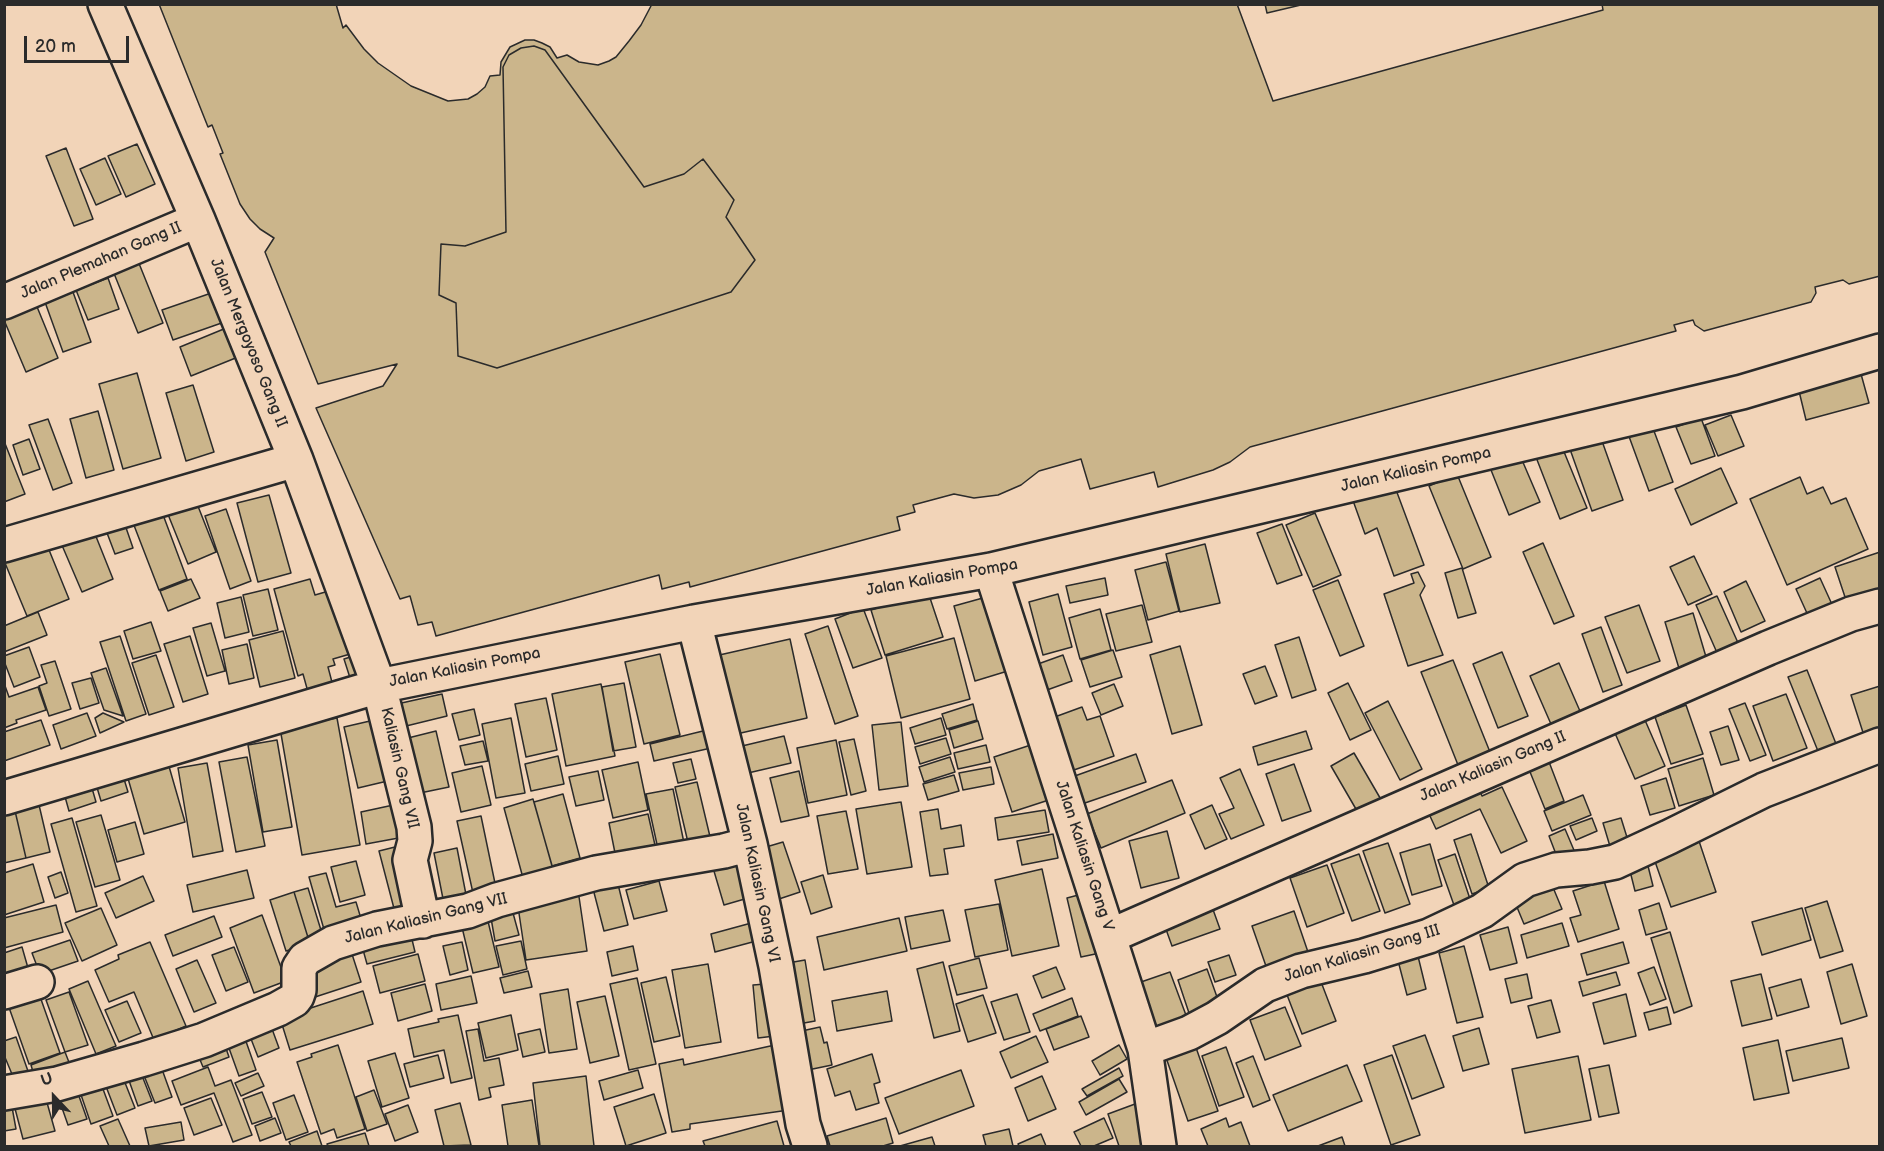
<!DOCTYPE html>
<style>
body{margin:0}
#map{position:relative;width:1884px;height:1151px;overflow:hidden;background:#f2d4b8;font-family:"Balsamiq Sans",sans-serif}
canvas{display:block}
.frame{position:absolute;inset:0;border:6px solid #2b2b2b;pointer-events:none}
.north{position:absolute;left:24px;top:1067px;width:60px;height:60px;-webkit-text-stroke:4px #f2d4b8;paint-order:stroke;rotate:338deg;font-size:16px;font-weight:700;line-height:24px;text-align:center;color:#2b2b2b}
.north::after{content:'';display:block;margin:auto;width:21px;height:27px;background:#2b2b2b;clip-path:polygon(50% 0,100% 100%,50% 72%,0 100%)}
.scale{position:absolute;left:24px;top:36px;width:105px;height:27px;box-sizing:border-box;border:3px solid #2b2b2b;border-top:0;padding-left:8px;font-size:18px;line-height:21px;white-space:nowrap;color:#2b2b2b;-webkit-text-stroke:4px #f2d4b8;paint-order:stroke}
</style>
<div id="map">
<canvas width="1884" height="1151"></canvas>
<div class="frame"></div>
<div class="north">U</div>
<div class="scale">20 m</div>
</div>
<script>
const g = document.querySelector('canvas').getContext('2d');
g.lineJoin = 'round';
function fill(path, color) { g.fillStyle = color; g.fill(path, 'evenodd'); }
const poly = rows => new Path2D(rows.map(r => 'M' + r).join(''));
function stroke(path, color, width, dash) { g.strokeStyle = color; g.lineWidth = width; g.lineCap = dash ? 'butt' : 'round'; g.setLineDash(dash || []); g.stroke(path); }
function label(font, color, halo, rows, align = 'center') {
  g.font = font + ' "Balsamiq Sans",sans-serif'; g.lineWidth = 4.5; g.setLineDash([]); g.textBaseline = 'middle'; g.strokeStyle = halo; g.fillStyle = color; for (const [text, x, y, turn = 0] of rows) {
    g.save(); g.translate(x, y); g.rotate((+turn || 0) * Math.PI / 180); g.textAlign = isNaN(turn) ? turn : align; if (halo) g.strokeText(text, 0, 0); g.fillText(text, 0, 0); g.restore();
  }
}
const building = poly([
 [159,4,336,4,343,28,346,25,364,49,378,63,411,86,448,101,468,99,477,94,485,87,490,76,500,75,501,62,510,47,525,40,534,40,542,43,550,47,557,58,567,55,579,62,598,65,609,61,616,57,629,41,641,25,652,4,1237,4,1273,101,1603,10,1602,4,1880,4,1880,276,1849,284,1843,280,1815,287,1816,293,1811,302,1704,331,1695,325,1693,320,1674,325,1676,331,1250,447,1230,462,1213,470,1158,487,1154,472,1090,489,1081,459,1039,471,1021,485,998,495,974,498,954,494,913,505,915,512,897,517,900,530,690,587,689,582,662,589,659,575,436,636,432,622,418,625,410,596,400,599,316,408,383,386,397,364,318,384,265,252,274,238,260,229,250,219,240,204,220,154,223,153,212,125,208,127,159,4],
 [534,46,545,50,644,187,684,174,703,159,734,200,726,217,755,260,731,292,497,368,458,356,456,303,439,295,441,244,465,246,506,232,503,67,509,55,521,48,534,46],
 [1265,4,1305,4,1267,13,1265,4],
 [534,46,545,50,644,187,684,174,703,159,734,200,726,217,755,260,731,292,497,368,458,356,456,303,439,295,441,244,465,246,506,232,503,67,509,55,521,48,534,46],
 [137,144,155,184,126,197,108,156,137,144],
 [66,148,93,219,74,226,46,156,66,148],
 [105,158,121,194,96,205,80,169,105,158],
 [136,256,163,323,138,333,111,266,136,256],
 [108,278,119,309,88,320,76,290,108,278],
 [69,281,91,342,63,352,41,291,69,281],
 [223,289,233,319,173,340,162,310,223,289],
 [33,297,58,358,26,372,4,320,4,309,33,297],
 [231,326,243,355,191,376,180,347,231,326],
 [137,373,161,458,123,469,99,384,137,373],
 [1861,374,1869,403,1806,420,1799,391,1861,374],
 [193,385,214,452,186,461,166,393,193,385],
 [98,411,114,470,86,478,70,419,98,411],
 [1731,415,1744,446,1718,456,1705,425,1731,415],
 [1701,418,1715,456,1691,464,1676,427,1701,418],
 [48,419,72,483,53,490,29,425,48,419],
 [1651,423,1673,482,1649,491,1627,431,1651,423],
 [1597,427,1623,500,1592,511,1566,438,1597,427],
 [29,439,40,469,23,475,13,445,29,439],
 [4,441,25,494,4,502,4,441],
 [1560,442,1587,508,1560,519,1534,452,1560,442],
 [1519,453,1540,502,1509,515,1489,465,1519,453],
 [1721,468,1737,503,1691,525,1675,489,1721,468],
 [1457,474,1491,557,1463,569,1429,486,1457,474],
 [1800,477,1807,494,1823,487,1831,504,1846,498,1868,549,1787,585,1750,499,1800,477],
 [1392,479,1424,565,1394,576,1377,528,1365,534,1351,495,1392,479],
 [269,495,291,573,258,582,237,503,269,495],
 [194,496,216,552,188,564,165,507,194,496],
 [159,504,187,579,159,590,130,515,159,504],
 [226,509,251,581,230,589,205,516,226,509],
 [1315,513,1341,575,1313,587,1286,525,1315,513],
 [123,519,133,548,115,554,104,525,123,519],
 [1282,524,1302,575,1277,584,1257,533,1282,524],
 [93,529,113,579,82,592,61,543,93,529],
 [1543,543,1574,616,1554,624,1523,552,1543,543],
 [1205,544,1220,603,1180,612,1166,554,1205,544],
 [47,545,69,599,27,616,5,563,47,545],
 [1880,552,1880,602,1850,612,1835,567,1880,552],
 [1694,556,1712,594,1688,605,1670,567,1694,556],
 [1166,562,1179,611,1148,620,1135,570,1166,562],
 [1462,568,1476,613,1458,618,1445,573,1462,568],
 [1418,572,1425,586,1420,595,1443,655,1408,666,1384,594,1414,583,1411,574,1418,572],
 [1105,578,1108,595,1070,603,1066,586,1105,578],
 [1820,578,1835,611,1811,622,1796,589,1820,578],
 [191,579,200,598,168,611,160,591,191,579],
 [310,579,315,595,339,588,357,652,333,659,335,665,328,667,333,686,308,692,303,674,298,676,274,589,310,579],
 [1338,580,1364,646,1340,656,1313,590,1338,580],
 [1746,581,1765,621,1741,632,1724,592,1746,581],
 [268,589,278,630,253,636,243,595,268,589],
 [928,592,943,637,885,655,871,610,928,592],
 [1058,594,1072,647,1043,655,1029,602,1058,594],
 [990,596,1011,670,975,681,954,606,990,596],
 [1717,596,1739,645,1718,655,1696,605,1717,596],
 [241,597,249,632,225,638,217,603,241,597],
 [1142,605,1152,642,1116,651,1106,614,1142,605],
 [1639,605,1660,661,1627,673,1605,617,1639,605],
 [863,608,882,658,853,668,835,619,863,608],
 [1100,609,1111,650,1080,659,1069,618,1100,609],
 [38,612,47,635,4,652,4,626,38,612],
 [1693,613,1709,667,1681,675,1665,622,1693,613],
 [151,622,161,651,133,659,124,631,151,622],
 [211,623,225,671,207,676,193,628,211,623],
 [828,626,858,716,835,724,805,634,828,626],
 [1601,627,1622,685,1603,692,1582,634,1601,627],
 [283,631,295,678,260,687,249,640,283,631],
 [120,636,146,714,126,721,100,642,120,636],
 [190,636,208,694,183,702,164,644,190,636],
 [1299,637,1316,690,1292,698,1275,645,1299,637],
 [954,638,970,699,901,718,886,656,954,638],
 [790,639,807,718,732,735,715,656,790,639],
 [247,644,254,678,229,684,222,650,247,644],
 [1180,646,1202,725,1172,734,1150,655,1180,646],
 [29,647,40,677,14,687,4,661,4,656,29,647],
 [1113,650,1122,677,1090,687,1081,660,1113,650],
 [1502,652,1528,716,1498,728,1473,664,1502,652],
 [360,654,368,675,351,681,344,659,360,654],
 [660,654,680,735,644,744,625,662,660,654],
 [156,655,174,707,149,715,132,663,156,655],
 [1063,655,1072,681,1047,690,1038,664,1063,655],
 [1453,660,1492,757,1460,770,1421,672,1453,660],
 [55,661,71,709,49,716,39,686,47,683,41,665,55,661],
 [1559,663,1583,718,1554,731,1530,676,1559,663],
 [1265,666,1277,696,1255,704,1243,674,1265,666],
 [106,668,123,716,104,710,91,673,106,668],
 [1807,670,1840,754,1822,761,1788,677,1807,670],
 [91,678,99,703,80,709,72,683,91,678],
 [4,683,9,697,38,687,46,710,16,720,17,723,4,728,4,683],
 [624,683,636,747,613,751,602,687,624,683],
 [1348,683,1371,730,1350,740,1328,693,1348,683],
 [601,684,615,756,566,766,552,694,601,684],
 [1114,684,1123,706,1101,715,1092,693,1114,684],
 [1880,686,1880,741,1867,745,1851,695,1880,686],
 [442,694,447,716,402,727,397,704,442,694],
 [1786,694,1807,748,1773,761,1753,706,1786,694],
 [546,698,557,750,526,757,515,704,546,698],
 [1388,701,1422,769,1400,780,1365,713,1388,701],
 [1745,703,1766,755,1750,761,1729,709,1745,703],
 [973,704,977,720,947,729,942,714,973,704],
 [1686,705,1703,754,1671,764,1655,717,1686,705],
 [1082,707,1087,720,1100,716,1114,756,1071,771,1052,718,1082,707],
 [474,709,480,735,459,740,452,714,474,709],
 [1641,711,1665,766,1635,779,1611,724,1641,711],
 [87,713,96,736,61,749,53,725,87,713],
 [103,713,124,722,100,733,95,718,103,713],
 [337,718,360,845,302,855,280,728,337,718],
 [383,718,396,779,358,788,344,727,383,718],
 [511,718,525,793,496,798,482,724,511,718],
 [941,718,946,735,915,744,910,728,941,718],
 [41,720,50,745,4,761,4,732,41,720],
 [978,721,983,739,954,748,949,730,978,721],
 [901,722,908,786,879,790,872,725,901,722],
 [1728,726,1739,760,1721,765,1710,732,1728,726],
 [707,730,711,748,654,761,650,744,707,730],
 [436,731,449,787,420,793,408,738,436,731],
 [1306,731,1312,749,1258,765,1253,747,1306,731],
 [784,736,791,763,748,773,742,746,784,736],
 [946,738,951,754,920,764,915,747,946,738],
 [854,739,866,791,851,795,839,742,854,739],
 [277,740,292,827,263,832,248,745,277,740],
 [836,740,847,795,808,803,797,748,836,740],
 [483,741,488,761,465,765,460,746,483,741],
 [1040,742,1058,797,1012,812,994,757,1040,742],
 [986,745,990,762,958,769,954,753,986,745],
 [1354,753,1383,803,1360,816,1331,766,1354,753],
 [1136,754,1146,782,1082,804,1072,777,1136,754],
 [1546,754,1564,801,1545,809,1526,762,1546,754],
 [166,756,185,822,144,834,125,768,166,756],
 [558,756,564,784,531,791,525,764,558,756],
 [247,757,265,846,236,852,219,762,247,757],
 [950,757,955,772,924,782,919,767,950,757],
 [1703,758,1714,795,1679,806,1668,769,1703,758],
 [691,759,696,779,678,783,673,763,691,759],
 [638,762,648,810,613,818,602,770,638,762],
 [207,763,223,851,193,857,178,768,207,763],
 [1294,764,1311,811,1282,821,1266,774,1294,764],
 [120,766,128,792,101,801,93,774,120,766],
 [482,766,491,805,461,812,452,773,482,766],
 [991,767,994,784,963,790,959,773,991,767],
 [1240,769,1264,825,1231,839,1219,814,1234,808,1220,778,1240,769],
 [598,771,604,800,576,806,569,777,598,771],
 [799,771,809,816,781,822,770,778,799,771],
 [954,775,959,791,928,800,923,784,954,775],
 [89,778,96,802,69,811,62,786,89,778],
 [1474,778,1482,796,1502,787,1527,841,1501,853,1480,809,1436,829,1423,801,1474,778],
 [1666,778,1675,808,1650,815,1641,786,1666,778],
 [1172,780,1185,813,1101,848,1087,814,1172,780],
 [697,782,712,845,690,851,675,787,697,782],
 [673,789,684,843,658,849,646,794,673,789],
 [36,792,50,852,26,858,12,798,36,792],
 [563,794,580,858,552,866,534,802,563,794],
 [1583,795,1591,815,1552,831,1544,811,1583,795],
 [12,798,26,858,4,863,4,800,12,798],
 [533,799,553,869,523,878,504,808,533,799],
 [901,802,912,867,867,874,856,809,901,802],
 [398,804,404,837,366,844,361,812,398,804],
 [1212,805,1227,839,1205,849,1190,815,1212,805],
 [938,809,941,829,961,825,964,846,944,849,948,874,930,876,920,812,938,809],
 [1045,810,1049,832,998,840,995,818,1045,810],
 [846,811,858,869,828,874,817,816,846,811],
 [648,814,657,854,617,863,609,823,648,814],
 [101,815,120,880,95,887,76,822,101,815],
 [481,816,496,888,473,893,457,821,481,816],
 [72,818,97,906,76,912,51,824,72,818],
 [1592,818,1597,831,1576,840,1570,826,1592,818],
 [1621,818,1630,847,1612,853,1603,823,1621,818],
 [135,822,144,854,117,862,108,830,135,822],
 [1565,829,1576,855,1559,862,1549,836,1565,829],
 [1167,831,1179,878,1141,888,1129,841,1167,831],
 [1053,834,1058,858,1022,865,1017,841,1053,834],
 [1471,834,1489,888,1472,894,1454,840,1471,834],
 [1698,838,1716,892,1671,907,1652,853,1698,838],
 [783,842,800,892,773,901,756,850,783,842],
 [1388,843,1410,904,1385,913,1363,851,1388,843],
 [1430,844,1442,886,1412,895,1400,853,1430,844],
 [399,846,416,916,397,920,379,851,399,846],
 [457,848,468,905,445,909,434,853,457,848],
 [741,852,755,896,724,905,711,861,741,852],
 [1359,854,1380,911,1352,921,1331,864,1359,854],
 [1455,854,1471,902,1455,908,1438,860,1455,854],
 [1646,858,1653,886,1635,891,1628,863,1646,858],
 [356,861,365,895,340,902,331,867,356,861],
 [33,864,44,902,4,915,4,873,33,864],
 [1327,865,1344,913,1307,927,1290,878,1327,865],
 [1042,869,1059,946,1012,956,995,880,1042,869],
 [247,870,254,898,193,912,187,885,247,870],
 [61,872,68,893,55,898,48,877,61,872],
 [326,873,336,907,356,902,362,922,325,933,309,877,326,873],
 [823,875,832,907,811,914,801,882,823,875],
 [143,876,154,901,116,918,105,893,143,876],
 [616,876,628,925,604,931,591,881,616,876],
 [659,881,667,911,634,919,626,890,659,881],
 [1604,881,1619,929,1578,942,1570,918,1581,915,1573,891,1604,881],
 [1552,885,1562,909,1524,924,1514,900,1552,885],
 [308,888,324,940,310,944,294,892,308,888],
 [578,890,587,951,526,960,517,900,578,890],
 [294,892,310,944,286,951,270,900,294,892],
 [1086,893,1100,953,1081,957,1067,898,1086,893],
 [1827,901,1843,951,1820,958,1805,908,1827,901],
 [1659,903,1667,929,1646,935,1639,910,1659,903],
 [999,904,1008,950,975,957,965,910,999,904],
 [1211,904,1220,929,1172,946,1163,921,1211,904],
 [56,905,63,932,4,948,4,918,56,905],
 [101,908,117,945,82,961,65,923,101,908],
 [1802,908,1811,940,1762,955,1752,922,1802,908],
 [943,910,950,941,911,949,905,917,943,910],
 [1294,911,1309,955,1267,969,1252,926,1294,911],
 [486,913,499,967,473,973,460,919,486,913],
 [513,913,519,935,495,941,491,918,513,913],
 [262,915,286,981,254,993,230,928,262,915],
 [214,916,222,937,173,956,165,935,214,916],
 [899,918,907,951,824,970,817,937,899,918],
 [755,922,760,940,715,952,711,934,755,922],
 [1562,923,1569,946,1527,958,1521,935,1562,923],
 [409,927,415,952,367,964,360,939,409,927],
 [1508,927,1517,963,1490,970,1480,935,1508,927],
 [1670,932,1692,1006,1674,1013,1651,938,1670,932],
 [70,940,78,961,40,974,32,953,70,940],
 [521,941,527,969,503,975,496,946,521,941],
 [150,942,186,1026,154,1040,134,992,109,1002,95,970,119,959,118,955,150,942],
 [462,942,468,970,450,975,443,946,462,942],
 [1623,942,1629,963,1587,975,1581,954,1623,942],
 [633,946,638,970,612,976,607,952,633,946],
 [1464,946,1483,1017,1457,1023,1439,953,1464,946],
 [22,947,28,968,4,975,4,953,22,947],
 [234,947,248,982,226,991,212,955,234,947],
 [1416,948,1426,989,1407,995,1396,953,1416,948],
 [351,951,361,982,312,998,301,966,351,951],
 [418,954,425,981,380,993,373,966,418,954],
 [1229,955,1236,975,1215,982,1208,962,1229,955],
 [979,958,987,988,957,995,949,966,979,958],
 [197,960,216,1003,194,1012,176,969,197,960],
 [805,960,815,1021,793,1025,782,964,805,960],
 [943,962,960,1031,934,1038,917,969,943,962],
 [708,964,721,1042,685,1048,672,970,708,964],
 [1852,964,1867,1016,1841,1024,1827,972,1852,964],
 [1056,967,1065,989,1042,998,1033,976,1056,967],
 [1654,967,1666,999,1650,1005,1638,973,1654,967],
 [1207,969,1222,1011,1192,1022,1178,980,1207,969],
 [528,971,532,987,504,993,500,978,528,971],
 [1170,972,1190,1026,1160,1037,1141,982,1170,972],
 [1616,972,1620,985,1583,996,1579,982,1616,972],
 [1318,974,1336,1021,1302,1034,1284,987,1318,974],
 [1527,974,1532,998,1511,1003,1505,979,1527,974],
 [1761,974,1772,1019,1742,1026,1731,981,1761,974],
 [471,976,477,1003,441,1010,436,984,471,976],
 [666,977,680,1036,654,1042,641,983,666,977],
 [637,978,656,1064,629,1070,610,984,637,978],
 [1801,979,1809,1007,1777,1016,1769,988,1801,979],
 [88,981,116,1046,96,1054,69,989,88,981],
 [778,983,783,1035,758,1038,753,985,778,983],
 [425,984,432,1011,398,1021,391,993,425,984],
 [37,988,60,1053,29,1064,6,999,37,988],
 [568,989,577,1049,549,1053,540,994,568,989],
 [363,991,373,1024,290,1050,280,1018,363,991],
 [887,991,892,1021,837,1031,832,1001,887,991],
 [69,992,88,1045,65,1052,46,1000,69,992],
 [1017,994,1030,1032,1004,1040,991,1002,1017,994],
 [1626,994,1636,1036,1604,1044,1593,1003,1626,994],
 [983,995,996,1033,968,1042,956,1004,983,995],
 [605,996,619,1056,590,1063,577,1002,605,996],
 [1072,998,1078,1016,1040,1031,1033,1014,1072,998],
 [1551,1000,1560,1032,1537,1038,1528,1006,1551,1000],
 [127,1001,141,1033,119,1042,105,1010,127,1001],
 [1285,1007,1301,1046,1265,1060,1250,1020,1285,1007],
 [1667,1007,1671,1024,1649,1030,1644,1013,1667,1007],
 [458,1015,472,1078,451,1083,444,1050,414,1057,408,1029,439,1022,438,1019,458,1015],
 [511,1015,518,1050,486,1058,478,1023,511,1015],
 [1081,1016,1089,1037,1054,1050,1046,1029,1081,1016],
 [268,1018,279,1048,258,1057,246,1026,268,1018],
 [820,1027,824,1043,827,1042,832,1065,803,1071,797,1032,820,1027],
 [1479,1028,1489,1064,1463,1071,1453,1036,1479,1028],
 [478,1029,484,1061,499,1058,504,1085,489,1088,491,1097,479,1100,466,1031,478,1029],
 [540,1029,545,1052,523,1057,518,1034,540,1029],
 [242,1030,256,1070,239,1076,225,1037,242,1030],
 [1425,1035,1444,1087,1412,1099,1393,1046,1425,1035],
 [1036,1036,1048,1062,1011,1078,1000,1052,1036,1036],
 [1192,1036,1218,1111,1188,1121,1162,1046,1192,1036],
 [16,1037,29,1074,14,1079,4,1055,4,1041,16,1037],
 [1842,1038,1849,1068,1793,1081,1786,1051,1842,1038],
 [223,1040,229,1057,203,1067,196,1050,223,1040],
 [1778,1040,1789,1093,1754,1100,1743,1048,1778,1040],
 [784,1043,796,1109,690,1124,690,1129,672,1132,659,1064,683,1059,684,1065,784,1043],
 [338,1045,365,1129,337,1138,334,1129,321,1134,297,1062,312,1057,311,1054,338,1045],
 [1119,1045,1127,1059,1100,1075,1092,1061,1119,1045],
 [1226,1047,1244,1097,1219,1106,1202,1056,1226,1047],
 [65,1052,72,1070,36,1082,31,1065,65,1052],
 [395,1053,409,1098,382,1107,368,1061,395,1053],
 [872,1054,880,1082,874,1084,879,1103,856,1110,850,1091,835,1096,827,1069,872,1054],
 [438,1055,444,1078,410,1087,404,1064,438,1055],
 [1392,1055,1420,1135,1391,1145,1364,1065,1392,1055],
 [1253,1056,1270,1100,1253,1107,1236,1063,1253,1056],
 [1578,1056,1591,1120,1525,1133,1512,1069,1578,1056],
 [159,1061,172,1097,155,1103,141,1068,159,1061],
 [1347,1065,1362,1101,1288,1131,1273,1095,1347,1065],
 [1609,1065,1619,1113,1599,1117,1589,1069,1609,1065],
 [208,1067,215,1086,231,1080,252,1135,233,1142,214,1093,181,1105,172,1081,208,1067],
 [139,1068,152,1101,138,1106,126,1072,139,1068],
 [1119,1068,1123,1076,1087,1096,1082,1089,1119,1068],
 [120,1070,135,1108,117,1115,102,1076,120,1070],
 [638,1070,643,1088,604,1100,599,1081,638,1070],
 [961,1070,974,1106,899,1134,885,1098,961,1070],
 [258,1073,264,1086,241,1096,235,1083,258,1073],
 [586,1076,594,1146,540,1146,533,1083,586,1076],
 [1042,1076,1056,1109,1028,1121,1015,1088,1042,1076],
 [1119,1079,1127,1092,1086,1115,1079,1102,1119,1079],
 [100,1081,113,1116,91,1124,79,1089,100,1081],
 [74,1082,87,1119,68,1125,55,1088,74,1082],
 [374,1090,387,1124,367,1131,356,1097,374,1090],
 [44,1092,55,1131,23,1139,13,1101,44,1092],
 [262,1092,272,1117,252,1124,243,1099,262,1092],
 [654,1094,666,1133,626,1146,614,1107,654,1094],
 [294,1095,308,1132,286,1140,273,1103,294,1095],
 [211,1098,222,1125,194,1135,184,1108,211,1098],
 [532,1100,539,1146,508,1146,502,1105,532,1100],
 [460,1103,471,1145,444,1146,435,1110,460,1103],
 [1135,1104,1150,1146,1119,1146,1108,1114,1135,1104],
 [408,1105,418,1132,395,1141,385,1114,408,1105],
 [12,1107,16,1129,4,1131,4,1108,12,1107],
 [275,1118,281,1133,260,1141,255,1126,275,1118],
 [886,1118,893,1143,883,1146,830,1146,827,1136,886,1118],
 [1104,1118,1113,1138,1094,1146,1081,1146,1074,1132,1104,1118],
 [1226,1118,1229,1127,1241,1122,1250,1146,1208,1146,1201,1129,1226,1118],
 [118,1119,130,1146,109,1146,100,1126,118,1119],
 [777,1121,784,1146,705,1146,703,1141,777,1121],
 [181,1122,184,1140,149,1146,145,1128,181,1122],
 [1009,1129,1013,1146,986,1146,983,1135,1009,1129],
 [317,1131,322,1146,291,1146,289,1142,317,1131],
 [365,1133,369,1146,328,1146,327,1144,365,1133],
 [1041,1134,1046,1146,1019,1146,1018,1144,1041,1134],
 [932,1137,935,1146,900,1146,932,1137],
 [1342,1137,1345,1146,1318,1146,1342,1137]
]);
fill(building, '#cbb58b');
stroke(building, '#2b2b2b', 1.5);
const street = poly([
 [105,4,198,220,296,460,379,686,414,827,415,841,410,860,423,921],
 [4,302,198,220],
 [4,545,296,460],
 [991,570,1145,1049,1159,1146],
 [694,622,750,844,776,966,803,1124,810,1146],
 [4,798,379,686,694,622,991,570,1742,392,1880,351],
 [1110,936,1768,648,1851,614,1880,606],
 [4,992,37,982],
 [1145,1049,1189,1033,1217,1018,1265,985,1301,971,1364,956,1429,936,1482,911,1525,880,1556,870,1590,867,1615,862,1669,837,1764,790,1880,745],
 [4,1093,57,1084,144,1059,204,1040,278,1009,294,1000,297,996,299,990,299,968,305,959,333,943,377,929,468,911,497,900,596,873,724,851,750,844]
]);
stroke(street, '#2b2b2b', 38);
stroke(street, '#f2d4b8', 33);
label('16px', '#2b2b2b', '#f2d4b8', [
 ["Jalan Plemahan Gang II",101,261,-23],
 ["Jalan Mergoyoso Gang II",248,343,68],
 ["Jalan Kaliasin Pompa",1416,470,-13],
 ["Jalan Kaliasin Pompa",942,578,-10],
 ["Jalan Kaliasin Pompa",465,668,-11],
 ["Jalan Kaliasin Gang II",1493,767,-23],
 ["Kaliasin Gang VII",399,768,77],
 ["Jalan Kaliasin Gang V",1084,856,72],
 ["Jalan Kaliasin Gang VI",757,883,78],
 ["Jalan Kaliasin Gang VII",426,919,-14],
 ["Jalan Kaliasin Gang III",1362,954,-17]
]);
</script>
